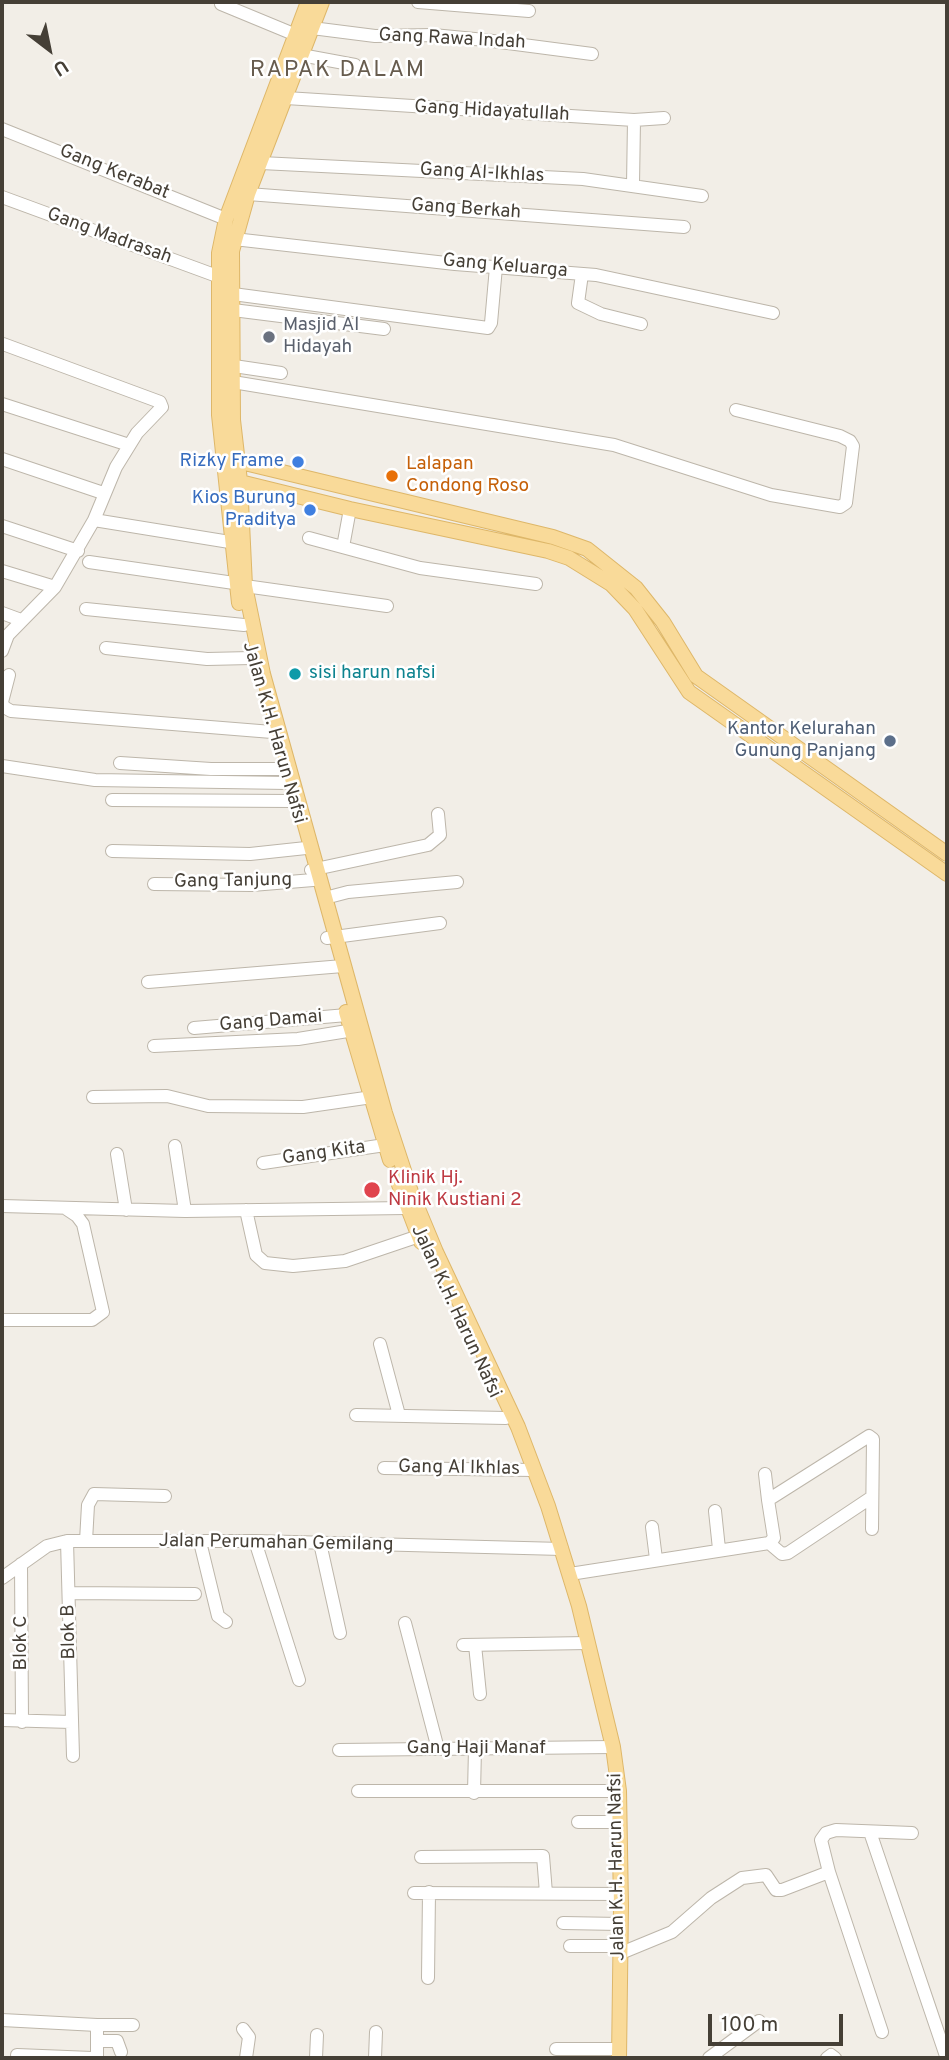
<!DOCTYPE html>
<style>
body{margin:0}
#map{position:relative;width:949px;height:2060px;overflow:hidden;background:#f2eee7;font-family:Overpass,sans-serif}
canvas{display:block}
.frame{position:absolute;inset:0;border:4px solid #453f36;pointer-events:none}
.north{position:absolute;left:14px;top:14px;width:70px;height:70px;-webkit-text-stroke:5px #fff;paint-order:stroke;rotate:148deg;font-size:19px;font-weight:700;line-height:28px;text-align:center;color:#453f36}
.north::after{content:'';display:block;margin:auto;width:24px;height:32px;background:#453f36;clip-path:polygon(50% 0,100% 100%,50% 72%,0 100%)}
.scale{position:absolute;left:708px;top:2014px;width:135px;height:32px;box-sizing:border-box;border:4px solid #453f36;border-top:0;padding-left:9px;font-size:21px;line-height:24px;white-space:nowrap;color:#453f36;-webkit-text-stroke:5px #fff;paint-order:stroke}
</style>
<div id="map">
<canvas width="949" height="2060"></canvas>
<div class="frame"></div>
<div class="north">U</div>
<div class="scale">100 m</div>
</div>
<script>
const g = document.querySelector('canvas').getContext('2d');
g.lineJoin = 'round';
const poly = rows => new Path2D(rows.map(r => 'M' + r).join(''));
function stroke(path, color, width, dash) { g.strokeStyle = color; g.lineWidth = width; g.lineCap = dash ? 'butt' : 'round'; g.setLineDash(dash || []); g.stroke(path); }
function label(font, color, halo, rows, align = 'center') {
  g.font = font + ' Overpass,sans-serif'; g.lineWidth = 5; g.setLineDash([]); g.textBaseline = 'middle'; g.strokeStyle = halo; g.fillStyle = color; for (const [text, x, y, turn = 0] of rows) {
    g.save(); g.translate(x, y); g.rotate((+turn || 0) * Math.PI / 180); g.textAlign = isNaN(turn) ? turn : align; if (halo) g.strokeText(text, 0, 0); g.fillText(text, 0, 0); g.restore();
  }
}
const minor = poly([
 [418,2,529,11],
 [221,4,296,35],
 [312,28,375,36,433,35,485,40,592,54],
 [301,55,355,65],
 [286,98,634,120,633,185],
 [634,120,664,118],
 [2,129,226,219],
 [261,163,583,179,702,196],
 [248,194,684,227],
 [2,197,217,276],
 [234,239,455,264,596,275,773,313],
 [582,274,578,303,601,314,641,324],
 [233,294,488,328,491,323,496,267],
 [233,310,384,329],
 [234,366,281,373],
 [233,382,614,445,771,495,840,507,846,503,853,446,850,441,840,436,736,410],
 [2,404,129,445],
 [2,459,103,493],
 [94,520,242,544],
 [2,526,78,551],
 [309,538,420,568,536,584],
 [343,547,350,509],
 [89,562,234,583],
 [2,571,55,587],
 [245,586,387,606],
 [86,609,244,625],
 [2,613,21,620],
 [106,648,207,659,251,658],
 [2,651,8,635,55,587,94,520,116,467,137,433,162,407,160,402,3,344],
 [9,675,2,702,4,707,11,711,272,732],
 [120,763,211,769,290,769],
 [2,766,95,780,287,783],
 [112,800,293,801],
 [112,851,250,854,306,848],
 [311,870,428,845,440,835,438,814],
 [154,884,252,885,313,880],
 [325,898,348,892,457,882],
 [327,938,440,923],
 [148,982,343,966],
 [194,1028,347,1015],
 [154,1046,298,1039,360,1029],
 [93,1097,167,1096,208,1106,303,1107,379,1096],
 [175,1146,185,1211],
 [117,1154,126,1210],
 [263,1163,385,1145],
 [2,1206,185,1211,406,1208],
 [246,1210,256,1255,265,1263,293,1266,345,1261,419,1236],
 [2,1320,92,1320,103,1312,83,1224,77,1216,65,1208],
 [380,1344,399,1415],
 [356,1415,506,1418],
 [384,1468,534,1470],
 [765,1474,768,1500],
 [715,1511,719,1549],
 [652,1527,656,1559],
 [67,1541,73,1756],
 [86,1541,88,1505,94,1494,165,1496],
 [255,1541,299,1680],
 [200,1542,218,1616,226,1622],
 [320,1543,340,1633],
 [769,1543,782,1554,788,1553,872,1497],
 [21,1564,22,1722],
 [570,1574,769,1543,774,1538,768,1500,869,1436,873,1439,872,1529],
 [2,1578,47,1546,67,1541,255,1541,562,1549],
 [70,1593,195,1594],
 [405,1623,438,1749],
 [463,1645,588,1643],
 [475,1645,480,1694],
 [2,1720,71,1722],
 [339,1750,613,1747],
 [358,1791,619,1791],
 [474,1793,475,1748],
 [578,1822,620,1822],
 [870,1832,946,2056],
 [421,1857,543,1856,546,1893],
 [829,1872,882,2032],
 [414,1893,621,1894],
 [563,1923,620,1924],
 [570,1946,620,1946],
 [621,1953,672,1932,711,1898,742,1878,766,1875,776,1890,782,1890,829,1872,821,1840,826,1833,836,1830,912,1833],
 [428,1978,429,1892],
 [2,2020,97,2025,97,2058],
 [97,2025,133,2025],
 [243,2029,249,2037,246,2058],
 [98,2041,117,2041,121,2052],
 [556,2049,619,2049],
 [17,2055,92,2058],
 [316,2058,317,2035],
 [375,2058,376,2032],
 [709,2058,759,2021],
 [827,2058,831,2055,835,2058]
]);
const major = poly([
 [322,2,248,194,232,251,233,420,240,481,245,586,263,674,385,1113,411,1192,436,1252,518,1427,548,1506,579,1606,613,1747,619,1791,621,1906,619,2058],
 [232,460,553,537,587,549,636,588,663,622,696,676,947,854],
 [232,480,350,509,548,551,569,558,611,584,635,609,689,692,947,874],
 [239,603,219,415,219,253,226,219,308,2],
 [346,1012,390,1160],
 [398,1182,421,1242]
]);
stroke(minor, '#bdb6aa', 14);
stroke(major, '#deb769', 16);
stroke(minor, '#fff', 12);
stroke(major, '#f9da99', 14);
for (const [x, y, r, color] of [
 [269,337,7,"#6b7280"],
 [298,462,7,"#3f7fe0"],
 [392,476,7,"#e8710a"],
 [310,510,7,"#3f7fe0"],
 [295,674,7,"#0f9aa8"],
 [890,741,7,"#5c6f8a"],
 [372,1190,9,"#e0444e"]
]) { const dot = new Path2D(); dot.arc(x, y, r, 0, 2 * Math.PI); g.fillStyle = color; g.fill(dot); stroke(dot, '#fff', 2.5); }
label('19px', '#453f36', '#fff', [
 ["Gang Rawa Indah",452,40,3],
 ["Gang Hidayatullah",492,112,3],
 ["Gang Kerabat",114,173,22],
 ["Gang Al-Ikhlas",482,174,3],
 ["Gang Berkah",466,210,4],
 ["Gang Madrasah",109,237,20],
 ["Gang Keluarga",505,267,5],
 ["Jalan K.H. Harun Nafsi",273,733,74],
 ["Gang Tanjung",233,882,-1],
 ["Gang Damai",271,1022,-5],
 ["Gang Kita",324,1154,-8],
 ["Jalan K.H. Harun Nafsi",455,1312,65],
 ["Gang Al Ikhlas",459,1469,1],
 ["Jalan Perumahan Gemilang",276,1544,1],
 ["Blok B",70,1632,-91],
 ["Blok C",22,1643,-90],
 ["Gang Haji Manaf",476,1749],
 ["Jalan K.H. Harun Nafsi",618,1867,-91]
]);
label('19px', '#5b616d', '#fff', [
 ["Masjid Al",283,326],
 ["Hidayah",283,348]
], 'left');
label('19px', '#366cbe', '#fff', [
 ["Rizky Frame",284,462],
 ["Kios Burung",296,499],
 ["Praditya",296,521]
], 'right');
label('19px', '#c56008', '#fff', [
 ["Lalapan",406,465],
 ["Condong Roso",406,487]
], 'left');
label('19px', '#0d838f', '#fff', [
 ["sisi harun nafsi",309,674]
], 'left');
label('19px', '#4e5e75', '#fff', [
 ["Kantor Kelurahan",876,730],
 ["Gunung Panjang",876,752]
], 'right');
label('19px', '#be3a42', '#fff', [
 ["Klinik Hj.",388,1179],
 ["Ninik Kustiani 2",388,1201]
], 'left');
g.letterSpacing = '2px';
label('23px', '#675c4e', '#fff', [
 ["RAPAK DALAM",338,71]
]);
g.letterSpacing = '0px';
</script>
